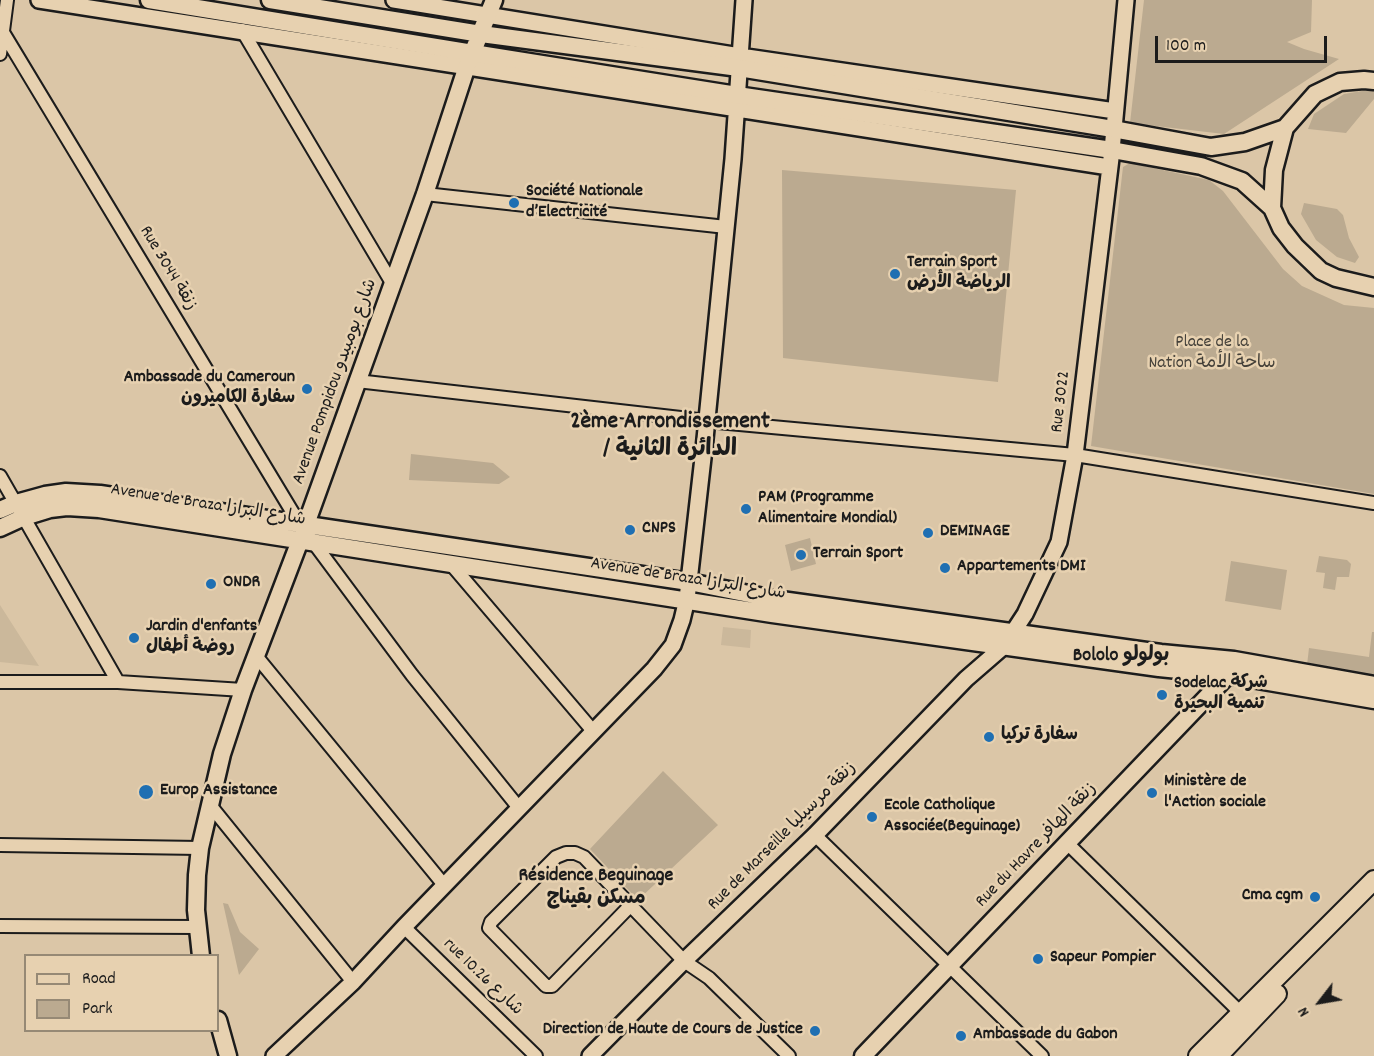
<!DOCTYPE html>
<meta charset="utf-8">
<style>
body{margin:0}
#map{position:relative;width:1374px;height:1056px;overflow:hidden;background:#dbc6a7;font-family:Dekko,sans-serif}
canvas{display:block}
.legend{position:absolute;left:24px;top:954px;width:195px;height:78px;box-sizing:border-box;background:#e7d1b0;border:2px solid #968975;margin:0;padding:8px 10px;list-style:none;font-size:18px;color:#1c1c1c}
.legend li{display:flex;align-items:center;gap:12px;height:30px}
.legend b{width:30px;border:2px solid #968975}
.north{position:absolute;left:1290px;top:972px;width:60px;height:60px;-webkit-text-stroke:4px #e7d1b0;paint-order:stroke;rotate:239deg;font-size:16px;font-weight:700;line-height:24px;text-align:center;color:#1c1c1c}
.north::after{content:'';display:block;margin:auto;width:21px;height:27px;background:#1c1c1c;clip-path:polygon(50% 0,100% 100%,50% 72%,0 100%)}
.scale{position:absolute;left:1155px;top:36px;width:172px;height:27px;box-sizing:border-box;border:3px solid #1c1c1c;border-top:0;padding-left:8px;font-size:18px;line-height:21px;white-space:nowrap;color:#1c1c1c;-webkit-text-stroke:4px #e7d1b0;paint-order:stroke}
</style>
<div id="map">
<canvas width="1374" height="1056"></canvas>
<ul class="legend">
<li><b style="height:8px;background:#e7d1b0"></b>Road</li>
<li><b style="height:16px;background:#bbaa90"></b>Park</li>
</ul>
<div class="north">N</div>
<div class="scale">100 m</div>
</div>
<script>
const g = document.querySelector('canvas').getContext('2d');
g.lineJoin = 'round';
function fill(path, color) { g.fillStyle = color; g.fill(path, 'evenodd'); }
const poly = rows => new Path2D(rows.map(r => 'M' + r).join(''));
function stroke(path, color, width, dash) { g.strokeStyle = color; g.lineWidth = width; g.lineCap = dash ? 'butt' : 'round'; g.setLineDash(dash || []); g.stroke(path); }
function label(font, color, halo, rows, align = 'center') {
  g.font = font + ' Dekko,"Playpen Sans Arabic",sans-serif'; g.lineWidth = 5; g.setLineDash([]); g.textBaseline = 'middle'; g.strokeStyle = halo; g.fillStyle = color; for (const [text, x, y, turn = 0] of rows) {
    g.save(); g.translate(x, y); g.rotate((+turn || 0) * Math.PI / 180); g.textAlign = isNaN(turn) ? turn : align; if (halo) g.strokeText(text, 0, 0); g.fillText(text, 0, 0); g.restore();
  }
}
fill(poly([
 [0,605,39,666,0,662],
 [723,627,751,630,750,648,721,645]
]), '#cbb89b');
fill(poly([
 [1144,0,1312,0,1311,32,1287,42,1304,49,1339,59,1224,134,1130,123],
 [1374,89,1374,99,1346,133,1308,129,1314,114,1344,94],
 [1130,163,1209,180,1223,191,1283,269,1302,286,1344,305,1374,308,1374,494,1091,446,1123,167],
 [782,170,1016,190,998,382,783,358],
 [1304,203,1337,209,1343,215,1349,238,1359,257,1355,263,1337,257,1316,240,1301,214],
 [411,454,493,463,510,477,499,484,409,480],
 [810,538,816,564,791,571,785,545],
 [1319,556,1347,560,1351,564,1349,577,1337,577,1335,590,1323,588,1325,573,1316,572],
 [1231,561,1287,570,1281,610,1225,601],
 [1372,632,1374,632,1374,675,1307,665,1309,648,1369,657],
 [663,771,718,825,638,900,590,849],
 [223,903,228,904,240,932,259,949,239,975]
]), '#bbaa90');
const minor = poly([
 [242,30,392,283],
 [4,34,299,523,412,675,519,808],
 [0,54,7,0],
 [425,194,726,227],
 [357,381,707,421,1075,455,1374,503],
 [0,476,118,682],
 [451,564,593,731],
 [257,657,444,885],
 [0,682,118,682,243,690],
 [210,805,353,982],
 [815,835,1042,1056],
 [1066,842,1245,1017],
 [0,845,200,848],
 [630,906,552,986,546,986,489,928,491,922,556,857,566,853,575,853,584,857,684,961,709,978,789,1056],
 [0,926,197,927],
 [404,927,536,1056]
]);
const tertiary = poly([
 [39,0,1109,167],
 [394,0,740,56,1115,111],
 [274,1056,353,982,404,927,654,669,673,645,682,620,687,599,704,449,733,159,744,0],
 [590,1056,684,961,815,835,966,679,1004,646,1025,614,1059,542,1075,455,1112,150,1126,0]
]);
const secondary = poly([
 [149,0,473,53,737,95,1112,150,1201,166,1242,181,1272,208,1281,228,1295,246,1321,271,1336,278,1374,287],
 [270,0,481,34,739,68,1113,129,1211,147,1245,142,1285,128],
 [1272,208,1274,170,1285,128,1315,94,1340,82,1364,80,1374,81],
 [0,510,16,503,45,495,66,492,100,494,689,582,774,599,1161,653,1234,660,1374,685],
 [0,528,24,517,50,509,67,507,99,509,772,614,1159,668,1228,675,1374,700],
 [201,956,196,910,197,875,200,848,222,754,243,690,304,530,425,194,467,66,494,0],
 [218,1020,228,1056],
 [863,1056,1228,675,1231,669]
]);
const primary = poly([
 [1198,1056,1374,880],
 [1218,1056,1277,994]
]);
stroke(minor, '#1c1c1c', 16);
stroke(tertiary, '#1c1c1c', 20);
stroke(secondary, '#1c1c1c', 21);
stroke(primary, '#1c1c1c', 22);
stroke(minor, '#e7d1b0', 12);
stroke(tertiary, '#e7d1b0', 15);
stroke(secondary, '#e7d1b0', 16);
stroke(primary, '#e7d1b0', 18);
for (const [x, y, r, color] of [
 [514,203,6,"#1f6fb2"],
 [895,274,6,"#1f6fb2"],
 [307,389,6,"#1f6fb2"],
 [746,509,6,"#1f6fb2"],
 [630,530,6,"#1f6fb2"],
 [928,533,6,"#1f6fb2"],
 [801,555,6,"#1f6fb2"],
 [945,568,6,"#1f6fb2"],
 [211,584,6,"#1f6fb2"],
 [134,638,6,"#1f6fb2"],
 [1162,695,6,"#1f6fb2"],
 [989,737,6,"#1f6fb2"],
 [146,792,8,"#1f6fb2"],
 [1152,793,6,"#1f6fb2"],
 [872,817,6,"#1f6fb2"],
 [1315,897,6,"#1f6fb2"],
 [1038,959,6,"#1f6fb2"],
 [815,1031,6,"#1f6fb2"],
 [961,1036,6,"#1f6fb2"]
]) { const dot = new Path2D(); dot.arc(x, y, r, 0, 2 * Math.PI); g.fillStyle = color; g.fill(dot); stroke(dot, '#e7d1b0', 2); }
label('bold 18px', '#1c1c1c', '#e7d1b0', [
 ["Société Nationale",526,193],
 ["d’Electricité",526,214],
 ["Terrain Sport",907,264],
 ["الرياضة الأرض",907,285],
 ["Ambassade du Cameroun",295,379,"right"],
 ["سفارة الكاميرون",295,400,"right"],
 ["PAM (Programme",758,499],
 ["Alimentaire Mondial)",758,520],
 ["CNPS",642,530],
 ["DEMINAGE",940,533],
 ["Terrain Sport",813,555],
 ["Appartements DMI",957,568],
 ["ONDR",223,584],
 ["Jardin d'enfants",146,628],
 ["روضة أطفال",146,649],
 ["Sodelac شركة",1174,685],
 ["تنمية البحيرة",1174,706],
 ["سفارة تركيا",1001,737],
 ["Ministère de",1164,783],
 ["l'Action sociale",1164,804],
 ["Europ Assistance",160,792],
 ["Ecole Catholique",884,807],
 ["Associée(Beguinage)",884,828],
 ["Cma cgm",1303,897,"right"],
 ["Sapeur Pompier",1050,959],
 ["Direction de Haute de Cours de Justice",803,1031,"right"],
 ["Ambassade du Gabon",973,1036]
], 'left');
label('18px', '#1c1c1c', '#e7d1b0', [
 ["Rue 3044 زنقة",167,269,59],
 ["Avenue Pompidou شارع بومبيدو",336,382,-70],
 ["Rue 3022",1062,402,-83],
 ["Avenue de Braza شارع البرازا",208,506,9],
 ["Avenue de Braza شارع البرازا",688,580,9],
 ["Rue de Marseille زنقة مرسيليا",783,837,-45],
 ["Rue du Havre زنقة الهافر",1037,846,-46],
 ["rue 10.26 شارع",482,978,44]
]);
label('18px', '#444039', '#e7d1b0', [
 ["Place de la",1212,344],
 ["Nation ساحة الأمة",1212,365]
]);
label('bold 20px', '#1c1c1c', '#e7d1b0', [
 ["Bololo بولولو",1121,657],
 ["Résidence Beguinage",596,877],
 ["مسكن بقيناج",596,900]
]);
label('bold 24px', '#1c1c1c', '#e7d1b0', [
 ["2ème Arrondissement",670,424],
 ["/ الدائرة الثانية",670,452]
]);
</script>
